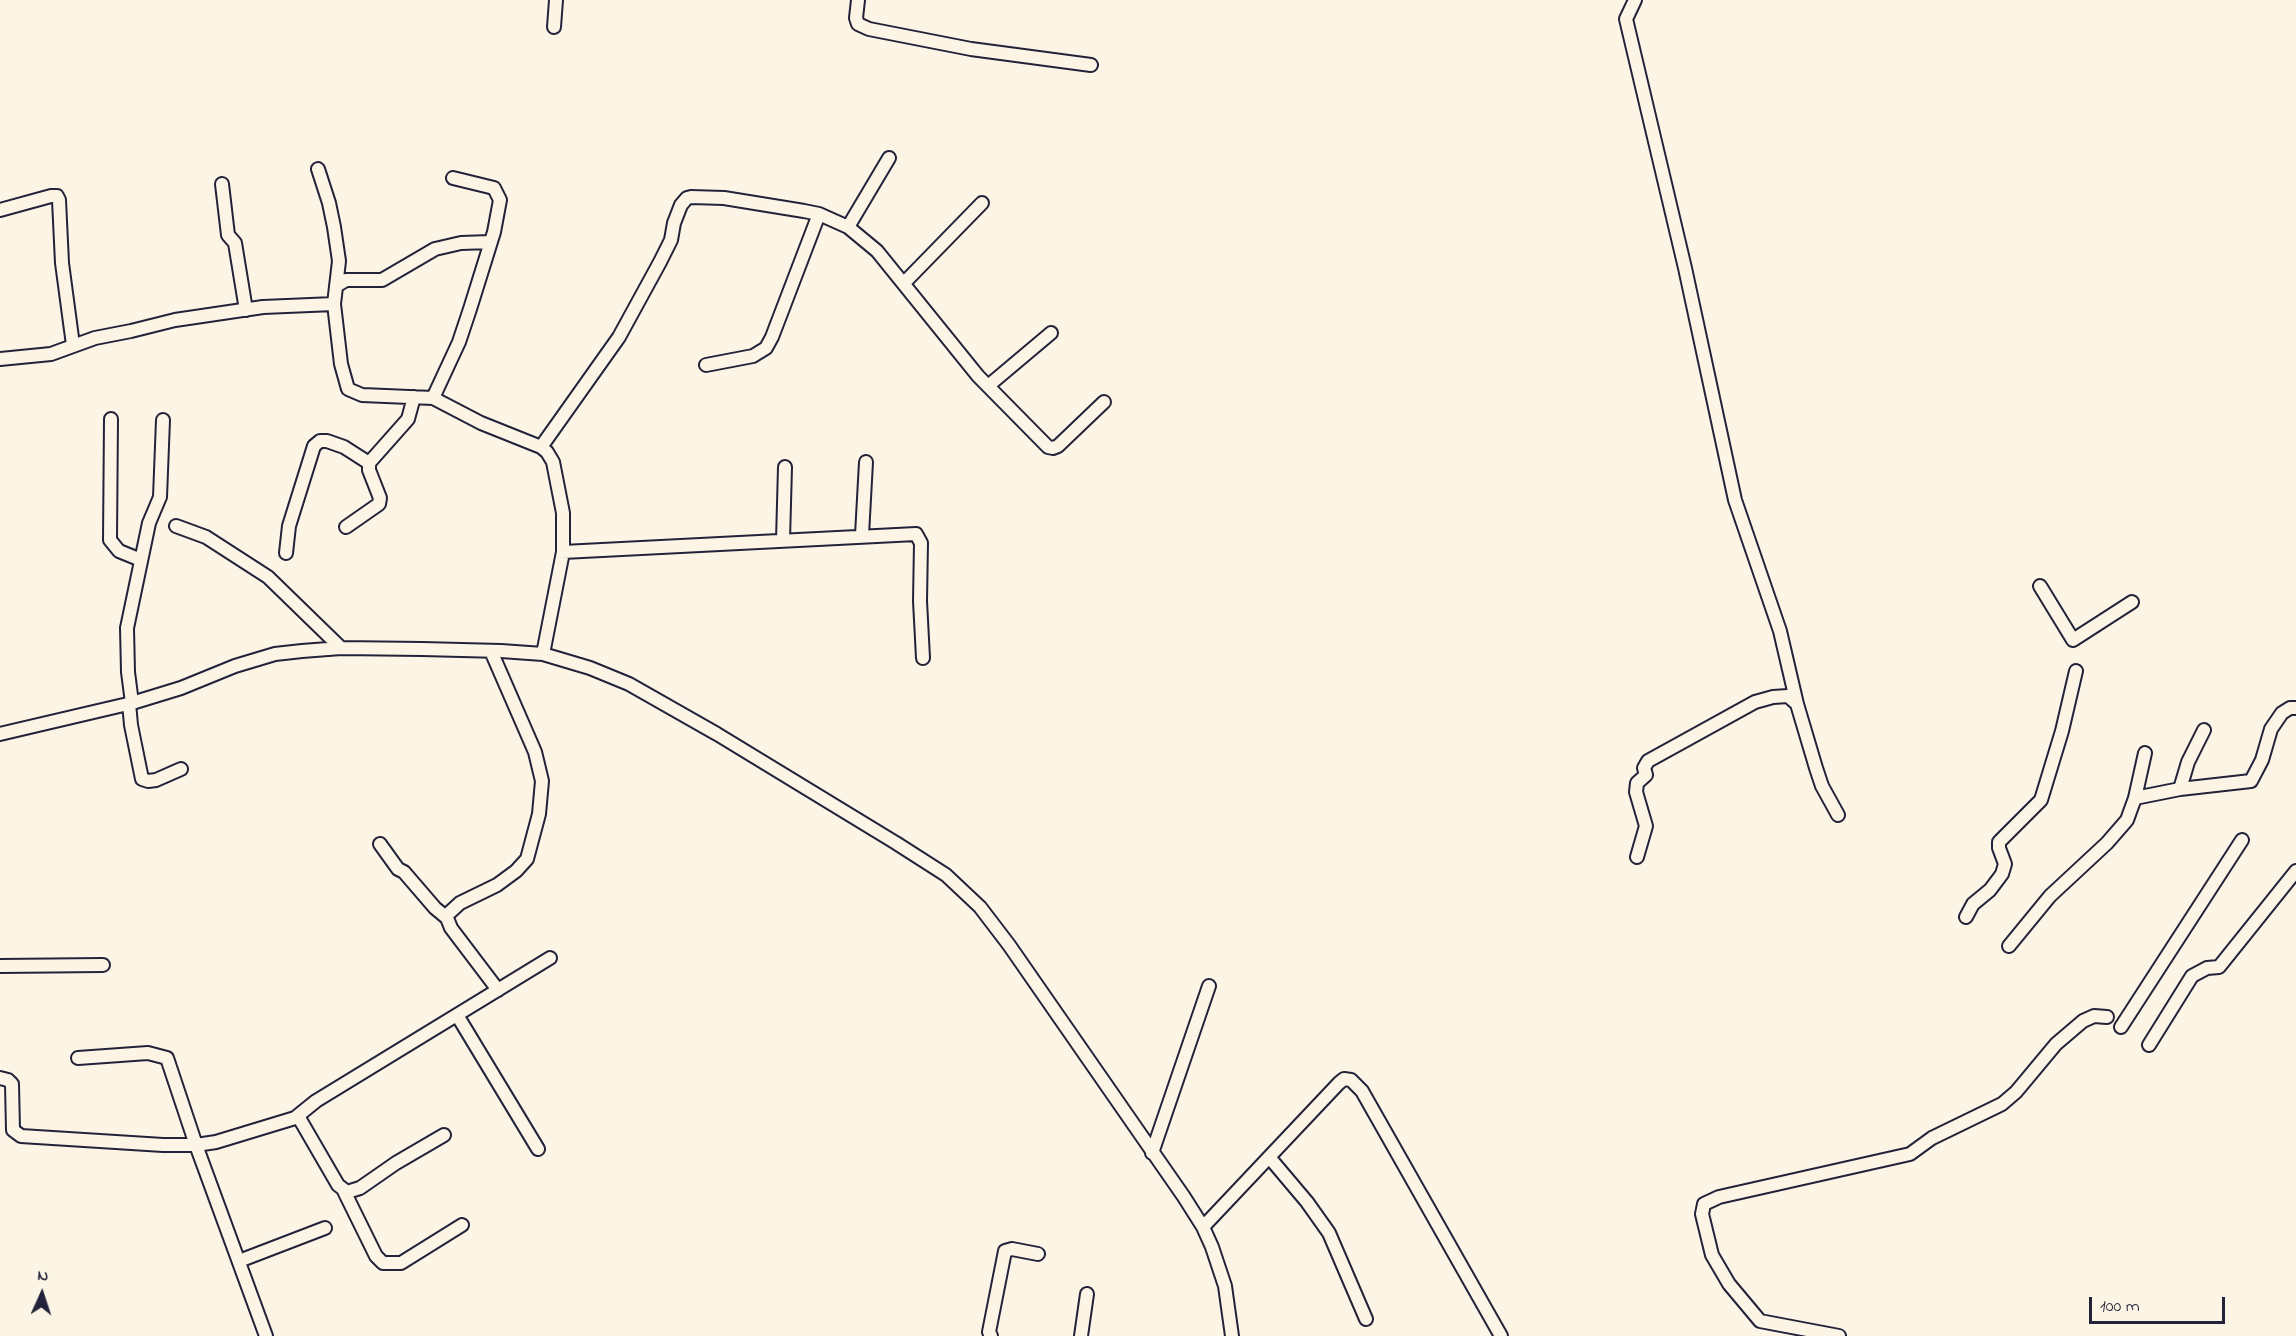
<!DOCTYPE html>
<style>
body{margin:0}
#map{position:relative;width:2296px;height:1336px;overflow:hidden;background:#fcf5e5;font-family:"Indie Flower",sans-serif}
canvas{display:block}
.north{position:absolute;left:12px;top:1264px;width:60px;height:60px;-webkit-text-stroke:4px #fcf5e5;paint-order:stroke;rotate:3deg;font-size:16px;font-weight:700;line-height:24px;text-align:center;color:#22223b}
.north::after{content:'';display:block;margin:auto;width:21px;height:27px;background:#22223b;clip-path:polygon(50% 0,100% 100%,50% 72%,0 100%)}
.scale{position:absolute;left:2089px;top:1297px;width:136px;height:27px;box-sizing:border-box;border:3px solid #22223b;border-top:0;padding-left:8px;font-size:18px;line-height:21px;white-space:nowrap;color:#22223b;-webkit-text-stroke:4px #fcf5e5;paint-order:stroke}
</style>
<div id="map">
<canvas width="2296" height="1336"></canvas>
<div class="north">N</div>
<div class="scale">100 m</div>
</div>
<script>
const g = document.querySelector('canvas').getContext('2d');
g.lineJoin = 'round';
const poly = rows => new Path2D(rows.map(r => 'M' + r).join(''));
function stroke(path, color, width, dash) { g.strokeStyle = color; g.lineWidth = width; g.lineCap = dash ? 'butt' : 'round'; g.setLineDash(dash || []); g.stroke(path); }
const minor = poly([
 [858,0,856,18,858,24,869,29,971,49,1091,65],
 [1635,0,1626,19,1685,268,1735,500,1780,631,1797,704],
 [554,27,556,0],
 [318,169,329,203,334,227,339,261,334,304,341,364,348,389,362,395,433,398,481,423,541,447,547,452,553,462,563,513,563,552,543,654],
 [222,184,228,235,235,243,246,310],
 [0,210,51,196,57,196,59,200,62,263,73,345],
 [848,227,889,158],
 [904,283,982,203],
 [336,286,346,280,382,280,435,249,461,243,490,242],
 [0,359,51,354,95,338,131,331,175,320,263,307,334,304],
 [706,365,753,356,766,348,772,337,819,214],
 [988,386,1051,333],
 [433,398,459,342,470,309,494,232,500,200,494,188,453,178],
 [111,419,110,540,119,551,141,560],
 [541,447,619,337,660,262,671,240,674,223,681,205,687,198,691,197,724,198,804,211,819,214,848,227,877,251,978,376,1048,447,1053,448,1058,446,1104,402],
 [176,526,206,537,268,577,341,648],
 [346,527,379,504,380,498,369,470,369,463,408,419,414,397],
 [862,535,866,462],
 [783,540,785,467],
 [563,552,916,534,921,543,920,601,923,658],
 [286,553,289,526,314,446,320,441,327,441,344,447,369,463],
 [2040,586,2073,640,2132,602],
 [491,651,535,752,542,781,539,814,527,859,516,871,497,885,460,903,448,914,447,918,451,928,498,990],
 [129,703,131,725,142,779,148,781,156,780,181,769],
 [132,703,128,672,127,628,149,523,160,497,163,420],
 [0,734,132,703,181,688,235,666,275,654,302,651,341,648,422,649,501,651,543,654,590,668,629,684,717,734,896,843,946,875,980,907,1009,945,1184,1197,1203,1227,1212,1247,1225,1286,1232,1336],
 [2180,789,2188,762,2204,730],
 [2135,798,2180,789,2251,781,2262,760,2271,729,2282,713,2290,708,2296,708],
 [380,844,398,869,404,872,435,908,447,918],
 [1637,857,1646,826,1636,792,1637,783,1646,775,1644,768,1648,761,1755,702,1773,697,1788,696,1797,704,1816,768,1822,786,1838,815],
 [1966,917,1973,904,1990,890,2002,874,2005,864,1999,848,1999,842,2041,800,2062,731,2076,671],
 [2009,946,2050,896,2107,843,2127,820,2135,798,2145,753],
 [0,966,103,965],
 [457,1015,538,1149],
 [2121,1027,2242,840],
 [2149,1045,2192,976,2207,968,2219,967,2296,871],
 [78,1058,148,1053,167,1058,196,1145,266,1336],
 [0,1078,8,1080,12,1084,13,1130,21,1136,163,1145,196,1145,216,1142,295,1118,316,1101,550,958],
 [298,1116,338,1185,347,1192,360,1188,396,1163,444,1135],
 [1152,1153,1209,986],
 [1269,1157,1307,1202,1329,1233,1366,1319],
 [344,1191,376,1256,383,1263,401,1263,462,1225],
 [1203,1227,1339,1083,1344,1079,1351,1080,1362,1091,1501,1336],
 [239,1261,325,1228],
 [991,1336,989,1332,1005,1251,1012,1249,1038,1254],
 [1081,1336,1087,1294],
 [1839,1336,1760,1321,1729,1284,1712,1255,1702,1214,1704,1204,1719,1197,1910,1154,1932,1138,2002,1104,2016,1092,2056,1044,2083,1021,2094,1016,2107,1017]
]);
stroke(minor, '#22223b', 16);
stroke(minor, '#fcf5e5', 12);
</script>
